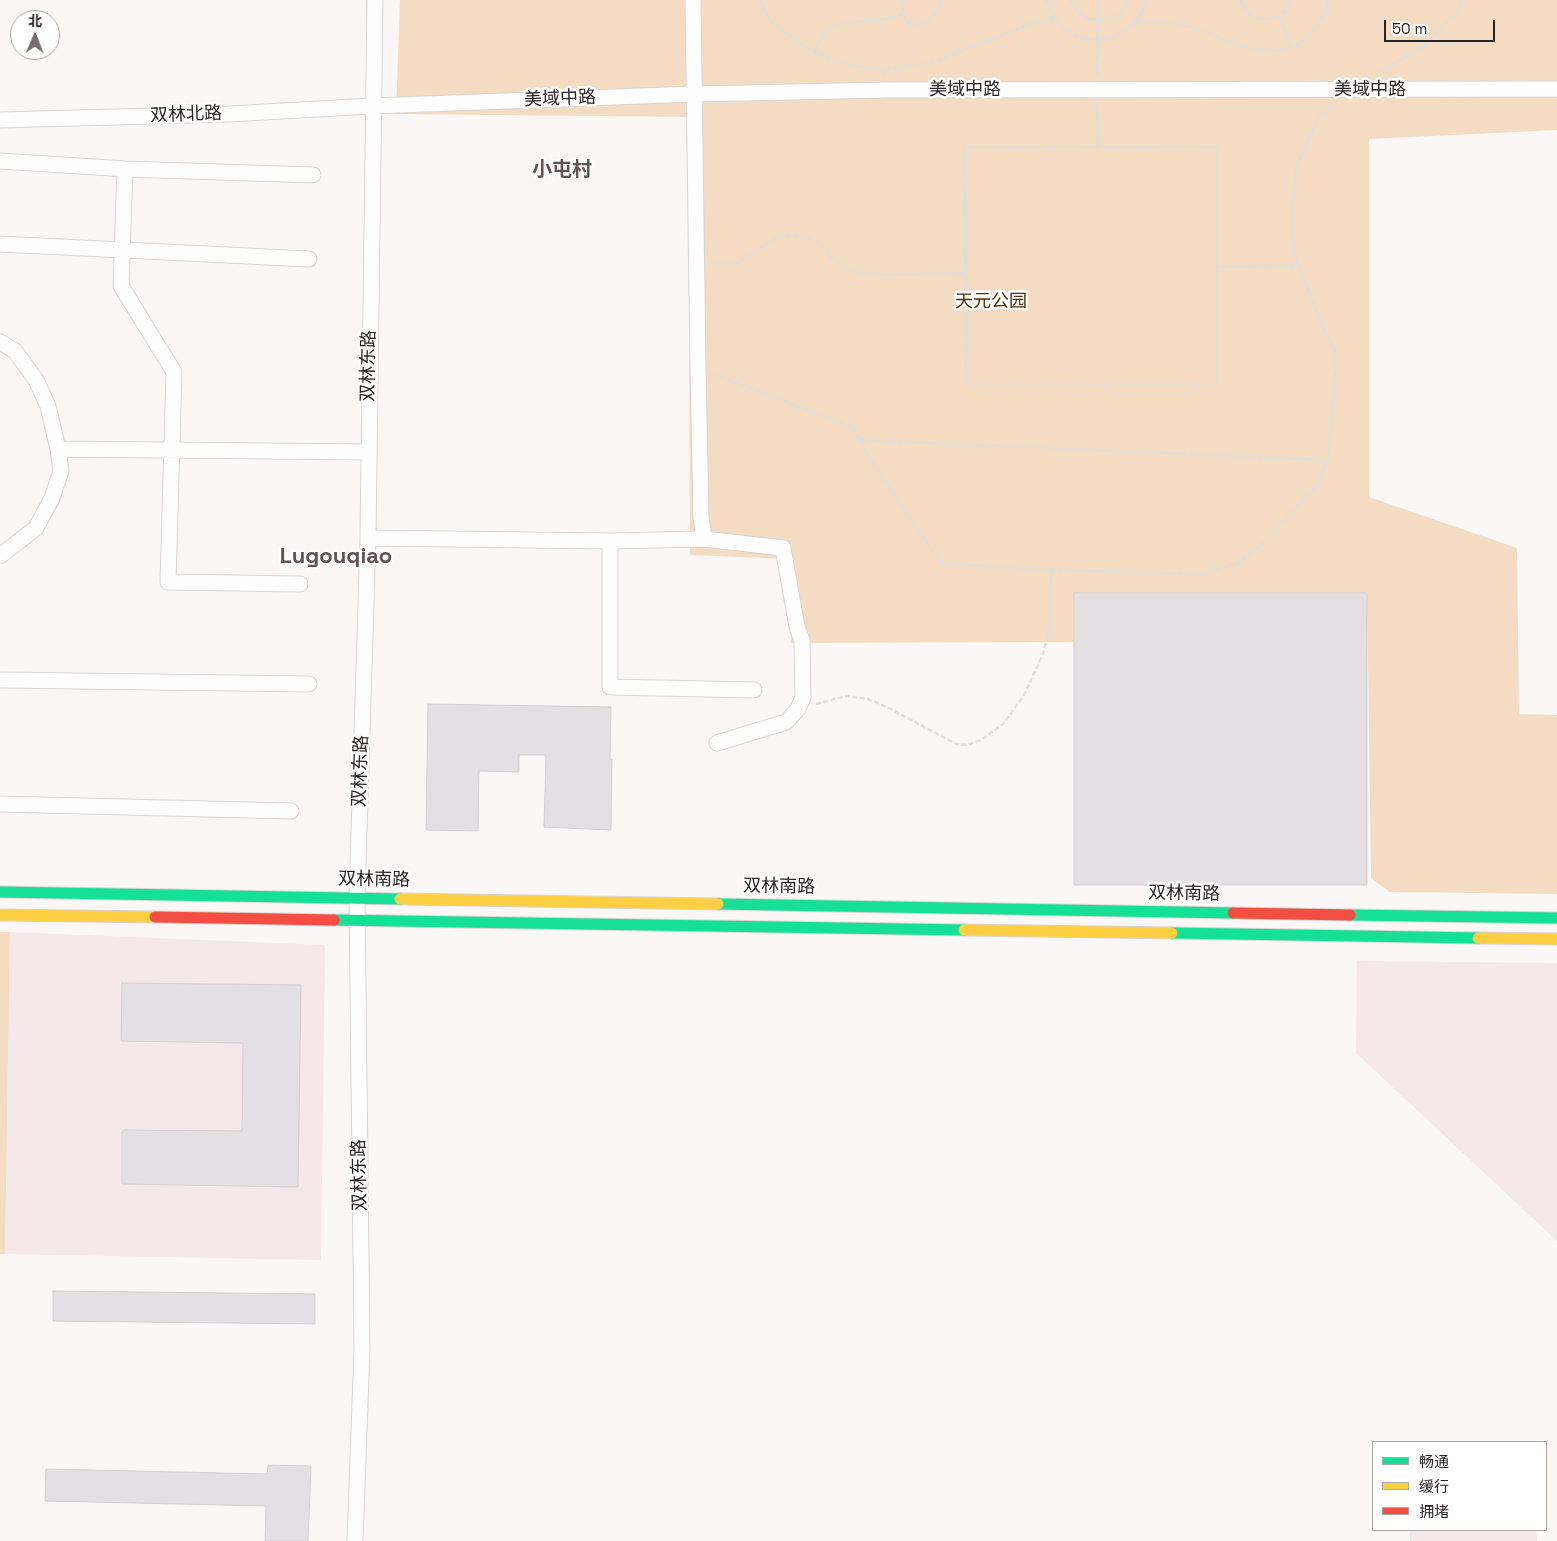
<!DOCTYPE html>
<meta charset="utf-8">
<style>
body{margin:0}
#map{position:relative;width:1557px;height:1541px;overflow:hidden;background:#fbf7f7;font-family:"Space Grotesk","Noto Sans SC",sans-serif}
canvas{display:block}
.legend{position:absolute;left:1372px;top:1441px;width:175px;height:90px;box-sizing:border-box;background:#fff;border:1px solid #aaa7a7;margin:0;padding:6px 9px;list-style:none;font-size:15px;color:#2a2324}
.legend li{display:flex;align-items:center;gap:10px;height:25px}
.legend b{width:25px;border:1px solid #aaa7a7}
.north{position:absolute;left:10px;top:10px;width:50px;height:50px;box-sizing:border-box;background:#fff;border:1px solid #aaa7a7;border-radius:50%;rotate:1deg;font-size:14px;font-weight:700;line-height:20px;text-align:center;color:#2a2324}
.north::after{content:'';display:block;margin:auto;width:18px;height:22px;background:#736d6e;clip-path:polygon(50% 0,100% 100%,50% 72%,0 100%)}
.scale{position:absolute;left:1384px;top:20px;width:111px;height:22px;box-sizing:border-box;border:2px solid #2a2324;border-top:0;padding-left:6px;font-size:15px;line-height:18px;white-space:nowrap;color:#2a2324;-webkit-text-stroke:4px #fff;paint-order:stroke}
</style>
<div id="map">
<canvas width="1557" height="1541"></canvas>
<ul class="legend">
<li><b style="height:6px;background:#16e098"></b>畅通</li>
<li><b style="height:6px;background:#ffcf43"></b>缓行</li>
<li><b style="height:6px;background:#f24e42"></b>拥堵</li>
</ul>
<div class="north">北</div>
<div class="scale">50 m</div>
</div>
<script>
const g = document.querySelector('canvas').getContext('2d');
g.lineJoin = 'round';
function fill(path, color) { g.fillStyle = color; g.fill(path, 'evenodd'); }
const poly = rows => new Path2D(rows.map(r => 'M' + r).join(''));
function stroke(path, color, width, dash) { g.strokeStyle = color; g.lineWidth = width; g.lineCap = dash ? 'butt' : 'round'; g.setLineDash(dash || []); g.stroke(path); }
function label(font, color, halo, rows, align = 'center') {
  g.font = font + ' "Space Grotesk","Noto Sans SC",sans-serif'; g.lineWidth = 5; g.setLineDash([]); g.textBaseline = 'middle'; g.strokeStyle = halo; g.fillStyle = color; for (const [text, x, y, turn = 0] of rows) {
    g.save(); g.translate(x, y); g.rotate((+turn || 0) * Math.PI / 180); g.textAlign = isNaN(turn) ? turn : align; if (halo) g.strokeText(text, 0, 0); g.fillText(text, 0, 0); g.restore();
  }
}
fill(poly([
 [10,932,325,945,321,1260,5,1254],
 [1357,961,1557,963,1557,1241,1356,1053],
 [1410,1530,1536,1530,1537,1541,1410,1541]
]), '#f4e8ea');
fill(poly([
 [400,0,1557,0,1557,130,1369,139,1369,497,1517,548,1519,714,1557,715,1557,894,1390,892,1371,878,1367,593,1074,593,1074,642,791,643,794,559,690,555,688,117,396,114],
 [0,932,10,932,5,1254,0,1254]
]), '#f4dcc3');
const building = poly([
 [1074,593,1367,593,1367,885,1074,885,1074,593],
 [428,704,611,707,610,759,612,759,611,830,544,827,546,755,519,755,519,772,479,771,478,831,426,830,428,704],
 [122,983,301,985,298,1187,122,1184,122,1130,242,1131,243,1043,121,1041,122,983],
 [53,1291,315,1294,315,1324,53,1321,53,1291],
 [268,1465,311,1466,308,1541,265,1541,266,1506,45,1501,46,1469,267,1474,268,1465]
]);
fill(building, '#e4dfe2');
stroke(building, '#d3cfd1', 1);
const street = poly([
 [693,0,698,368,701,517,704,539],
 [0,120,229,114,372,106,694,94,887,90,1557,89],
 [0,161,125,169,313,175],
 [125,169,121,286,174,372,168,582,300,584],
 [0,244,309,259],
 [0,342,15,351,36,380,48,406,58,449,61,471,52,498,36,528,0,556],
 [58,449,368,452],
 [368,538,610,541,704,539,783,548,797,627,802,640,803,697,798,709,786,722,717,743],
 [610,541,610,687,754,690],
 [0,680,309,684],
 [0,804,291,811],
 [355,1541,362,1349,357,897,368,538,375,0]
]);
const fast = poly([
 [0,892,400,899],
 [718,904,1233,913],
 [1350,915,1557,918],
 [334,920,964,930],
 [1172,933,1478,938]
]);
const slow = poly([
 [400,899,718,904],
 [0,915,155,917],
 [964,930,1172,933],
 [1478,938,1557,939]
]);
const jam = poly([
 [1233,913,1350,915],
 [155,917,334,920]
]);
stroke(street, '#dad4d5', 17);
stroke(fast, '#dad4d5', 13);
stroke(slow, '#dad4d5', 13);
stroke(jam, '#dad4d5', 13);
stroke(poly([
 [760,0,766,14,775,25,804,46,830,59,855,66,884,70],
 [901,0,904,18,911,25,922,24,936,13,941,0],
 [1046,0,1052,15,1063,27,1078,37,1095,40,1113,38,1128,29,1140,16,1147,0],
 [1070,0,1078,12,1087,18,1098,20,1109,19,1119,14,1126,6,1129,0],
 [1240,0,1246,11,1253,17,1261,19,1270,19,1279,16,1285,11,1291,0],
 [1279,16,1291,47],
 [1135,22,1169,22,1192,27,1236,44,1258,50,1279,51,1297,45,1316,28,1325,12,1328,0],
 [815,51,818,43,826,30,837,24,885,19,903,14],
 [1379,73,1425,45,1457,11,1463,0],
 [885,76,884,70,931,63,1032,23,1056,19],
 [1097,76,1098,0],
 [1097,104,1098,147],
 [711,262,725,263,739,262,779,236,792,235,806,236,815,241,825,248,830,257,848,271,886,275,965,273],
 [1217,267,1217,384,966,384,965,147,1217,147,1217,267,1299,265],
 [713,374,842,423,855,430,865,451,931,549,945,564,1051,570,1202,574,1238,563,1258,548,1316,487,1329,455,1335,377,1334,349,1322,325,1294,254,1292,216,1296,168,1318,118,1334,105],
 [860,440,1326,460],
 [816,704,846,696,868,699,887,707,956,744,967,745,981,740,1004,723,1024,695,1043,654,1050,626,1051,570]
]), '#dfdede', 2.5, [5, 2.5]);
stroke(street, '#fefefe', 15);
stroke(fast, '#16e098', 11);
stroke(slow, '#ffcf43', 11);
stroke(jam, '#f24e42', 11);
label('18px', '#2a2324', '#fff', [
 ["美域中路",965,90],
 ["美域中路",1370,90],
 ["美域中路",560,99,-2],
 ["双林北路",186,115,-2],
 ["双林东路",369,366,-89],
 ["双林东路",361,771,-88],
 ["双林南路",374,880,1],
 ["双林南路",779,887,1],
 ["双林南路",1184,894,1],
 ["双林东路",360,1175,-91]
]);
label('18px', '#503105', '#fff', [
 ["天元公园",991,302]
]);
label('bold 20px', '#635155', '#fff', [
 ["小屯村",562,171]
]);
label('bold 22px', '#635155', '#fff', [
 ["Lugouqiao",336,557]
]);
</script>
